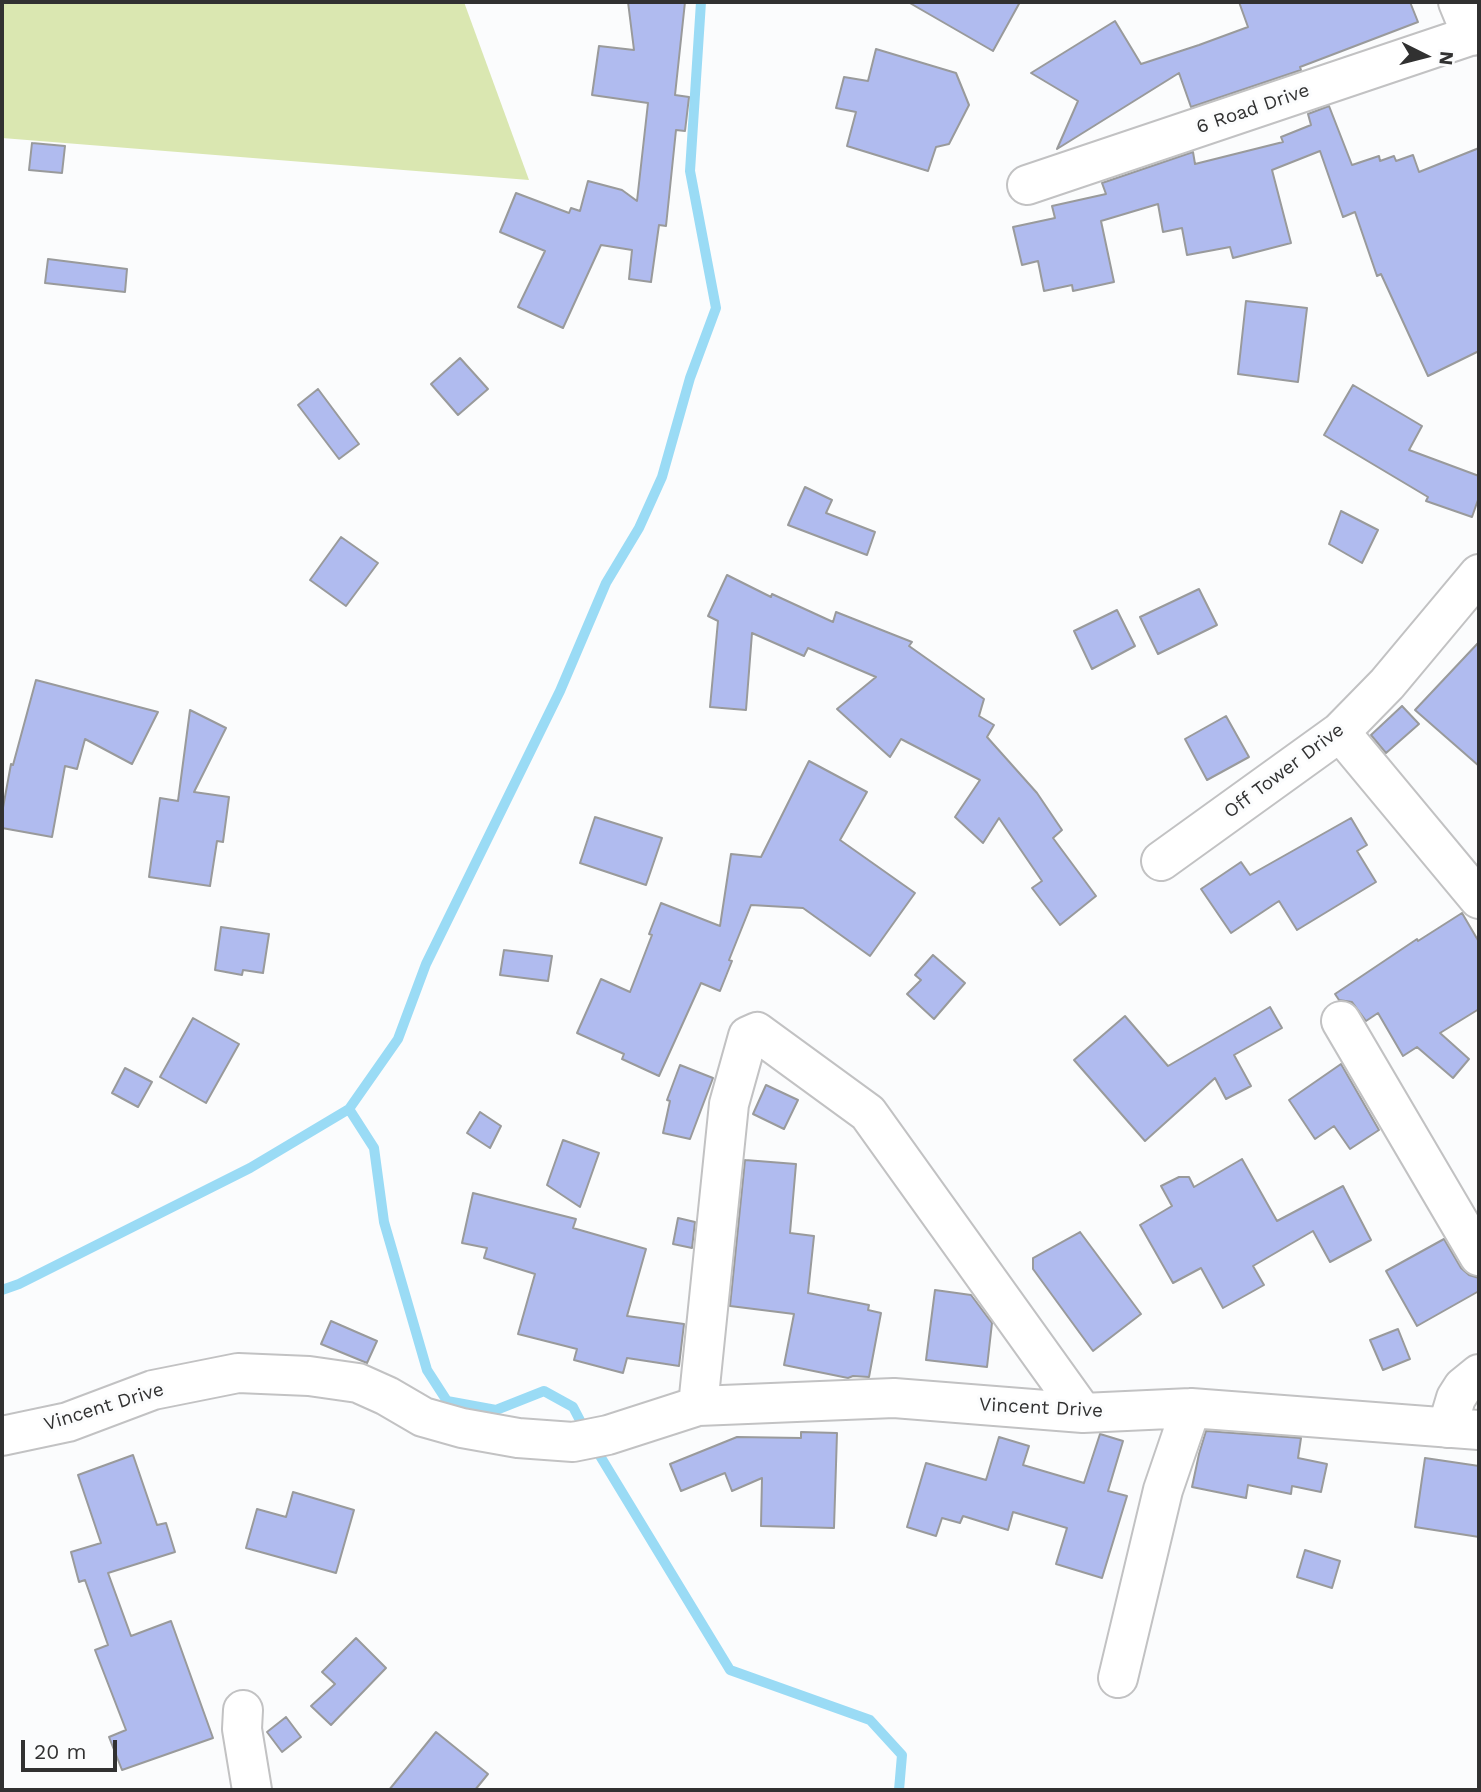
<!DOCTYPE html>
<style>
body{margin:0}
#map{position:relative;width:1481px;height:1792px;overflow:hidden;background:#fbfcfd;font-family:"Work Sans",sans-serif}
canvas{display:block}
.frame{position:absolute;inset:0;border:4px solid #313131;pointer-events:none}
.north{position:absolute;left:1390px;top:21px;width:70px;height:70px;-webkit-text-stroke:5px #fbfcfd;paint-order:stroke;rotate:96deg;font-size:19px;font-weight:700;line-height:28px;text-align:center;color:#313131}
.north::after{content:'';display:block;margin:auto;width:24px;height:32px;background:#313131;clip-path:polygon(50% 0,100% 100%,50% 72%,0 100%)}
.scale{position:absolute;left:21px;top:1740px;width:96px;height:32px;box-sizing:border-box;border:4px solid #313131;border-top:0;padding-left:9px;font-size:21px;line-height:24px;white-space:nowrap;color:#313131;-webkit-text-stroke:5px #fbfcfd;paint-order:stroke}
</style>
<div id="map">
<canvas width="1481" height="1792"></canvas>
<div class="frame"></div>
<div class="north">N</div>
<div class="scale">20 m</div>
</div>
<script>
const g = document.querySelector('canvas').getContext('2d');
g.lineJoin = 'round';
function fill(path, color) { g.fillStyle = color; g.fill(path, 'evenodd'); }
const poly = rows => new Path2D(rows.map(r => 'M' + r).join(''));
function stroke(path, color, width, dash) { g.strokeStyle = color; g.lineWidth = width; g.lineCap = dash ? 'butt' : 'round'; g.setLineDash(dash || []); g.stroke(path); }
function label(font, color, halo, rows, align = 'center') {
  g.font = font + ' "Work Sans",sans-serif'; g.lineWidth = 6; g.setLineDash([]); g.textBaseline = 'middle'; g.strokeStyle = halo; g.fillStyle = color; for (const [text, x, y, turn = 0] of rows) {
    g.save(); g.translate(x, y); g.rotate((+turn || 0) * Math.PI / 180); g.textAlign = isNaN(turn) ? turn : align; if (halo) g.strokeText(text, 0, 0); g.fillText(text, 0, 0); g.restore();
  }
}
fill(poly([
 [2,2,464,2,529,180,2,138]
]), '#dae7b1');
stroke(poly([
 [349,1109,374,1148,384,1222,427,1370,447,1401,496,1410,544,1391,573,1407,585,1430],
 [2,1290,19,1284,250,1168,349,1109,398,1039,426,964,560,691,606,583,639,528,662,477,690,378,716,308,690,171,701,2],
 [594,1446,730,1670,870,1720,902,1755,899,1790]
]), '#9adbf5', 10);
const building = poly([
 [628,2,685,2,675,95,689,97,685,131,676,130,666,226,659,225,651,282,629,279,632,250,601,245,563,328,518,307,545,251,500,232,516,193,569,213,571,208,580,211,588,181,622,190,637,201,648,103,592,95,599,46,634,50,628,2],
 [908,2,1020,2,993,51,908,2],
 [1239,2,1410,2,1418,22,1300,67,1301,70,1191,107,1179,73,1057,149,1078,101,1031,73,1115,21,1141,64,1199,45,1248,27,1239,2],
 [876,49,956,73,969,105,949,144,936,147,928,171,847,146,856,112,836,108,844,77,868,81,876,49],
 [1329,106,1352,165,1379,156,1380,161,1394,156,1396,161,1413,155,1419,172,1479,148,1479,351,1428,376,1381,274,1377,276,1355,212,1343,217,1320,151,1272,170,1291,243,1233,258,1230,247,1187,255,1182,228,1163,232,1158,204,1101,221,1114,282,1073,291,1072,285,1044,291,1038,261,1022,265,1013,227,1055,218,1052,206,1106,194,1102,183,1193,152,1195,164,1283,142,1281,137,1311,125,1308,114,1329,106],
 [32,143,65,146,62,173,29,170,32,143],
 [48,259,127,269,125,292,45,283,48,259],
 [1246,301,1307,308,1298,382,1238,374,1246,301],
 [460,358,488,389,458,415,431,384,460,358],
 [1353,385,1422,426,1409,450,1479,476,1479,497,1472,517,1426,501,1428,497,1324,435,1353,385],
 [318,389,359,444,339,459,298,405,318,389],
 [805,487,832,500,826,513,875,532,867,555,788,525,805,487],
 [1341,511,1378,530,1362,563,1329,544,1341,511],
 [341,537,378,563,346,606,310,580,341,537],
 [727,575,771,597,772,594,833,622,836,612,912,642,909,646,984,699,979,716,994,725,987,737,1037,793,1062,830,1053,838,1096,896,1060,925,1032,888,1042,881,999,818,983,843,955,817,980,780,901,739,890,757,837,709,876,677,808,648,804,656,752,633,746,710,710,707,718,621,708,616,727,575],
 [1199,589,1217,625,1158,654,1140,617,1199,589],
 [1117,610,1135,646,1092,669,1074,631,1117,610],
 [1479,642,1479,766,1415,710,1479,642],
 [36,680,158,712,132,764,85,739,77,769,65,766,52,837,2,828,2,813,11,764,13,765,36,680],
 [1402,706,1419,724,1386,753,1371,735,1402,706],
 [190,710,226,728,194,792,229,797,223,842,217,841,210,886,149,877,160,798,178,801,190,710],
 [1226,716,1249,757,1207,780,1185,739,1226,716],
 [809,761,867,792,840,840,915,893,870,956,803,908,751,905,729,960,732,961,720,991,701,983,659,1076,622,1059,624,1054,577,1033,601,979,630,992,652,935,649,934,661,903,720,926,731,854,761,857,809,761],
 [595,817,662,838,646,885,580,863,595,817],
 [1351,818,1367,845,1357,851,1376,882,1297,930,1279,901,1231,933,1201,889,1241,862,1250,875,1351,818],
 [1462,913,1479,942,1479,1009,1440,1033,1469,1059,1453,1078,1417,1047,1403,1056,1378,1013,1366,1021,1352,1002,1339,1000,1335,994,1417,939,1418,941,1462,913],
 [221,927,269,934,263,973,243,970,242,975,215,970,221,927],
 [504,950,552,956,548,981,500,975,504,950],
 [933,955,965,983,934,1019,907,994,921,980,915,975,933,955],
 [1270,1007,1282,1028,1234,1055,1251,1086,1226,1099,1215,1078,1145,1141,1074,1060,1125,1016,1168,1066,1270,1007],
 [193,1018,239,1044,206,1103,160,1077,193,1018],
 [1341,1064,1379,1130,1350,1149,1334,1126,1315,1139,1289,1100,1341,1064],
 [680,1065,713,1078,690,1139,663,1133,670,1101,667,1100,680,1065],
 [125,1068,152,1082,138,1107,112,1093,125,1068],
 [766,1085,798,1100,784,1129,753,1114,766,1085],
 [480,1112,501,1126,490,1148,467,1133,480,1112],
 [563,1140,599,1153,580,1207,547,1185,563,1140],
 [1242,1159,1277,1221,1343,1186,1371,1240,1330,1262,1313,1231,1253,1266,1264,1285,1223,1308,1201,1268,1173,1283,1140,1225,1172,1206,1161,1186,1179,1177,1189,1177,1194,1187,1242,1159],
 [745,1160,796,1164,790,1233,814,1236,808,1293,869,1305,868,1310,881,1313,869,1377,853,1376,848,1378,784,1365,794,1314,730,1306,745,1160],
 [473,1193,576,1219,573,1228,646,1249,627,1316,684,1324,679,1366,627,1358,623,1373,574,1360,577,1349,518,1334,535,1274,484,1258,487,1248,462,1243,473,1193],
 [678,1218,695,1222,692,1248,673,1244,678,1218],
 [1080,1232,1141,1314,1093,1351,1033,1269,1033,1258,1080,1232],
 [1444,1239,1461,1268,1469,1275,1479,1278,1479,1291,1417,1326,1386,1271,1444,1239],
 [935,1290,971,1295,992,1323,987,1367,926,1360,935,1290],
 [331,1321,377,1341,367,1363,321,1344,331,1321],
 [1398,1329,1410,1359,1383,1370,1370,1340,1398,1329],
 [1206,1431,1301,1438,1298,1458,1327,1464,1321,1492,1292,1486,1291,1494,1248,1485,1246,1498,1192,1487,1199,1454,1206,1431],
 [801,1432,837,1433,834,1528,761,1526,762,1478,732,1491,725,1473,681,1491,670,1464,737,1437,801,1438,801,1432],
 [1100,1434,1123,1441,1108,1491,1127,1496,1102,1578,1056,1564,1067,1528,1013,1512,1008,1530,963,1516,960,1523,942,1518,936,1536,907,1527,926,1463,986,1480,999,1437,1029,1446,1023,1465,1084,1483,1100,1434],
 [133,1455,157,1525,166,1523,175,1552,108,1573,131,1636,171,1621,213,1738,122,1770,109,1737,126,1730,95,1650,108,1645,85,1580,79,1582,71,1552,101,1543,78,1475,133,1455],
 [1425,1458,1479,1466,1479,1537,1415,1527,1425,1458],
 [293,1492,354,1510,336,1573,246,1548,257,1509,286,1517,293,1492],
 [1305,1550,1340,1561,1332,1588,1297,1577,1305,1550],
 [356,1638,386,1668,331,1725,311,1706,335,1684,322,1672,356,1638],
 [286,1717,301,1737,282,1752,267,1732,286,1717],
 [436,1732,488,1774,475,1790,389,1790,436,1732]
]);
fill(building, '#b0bbef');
stroke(building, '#999a9b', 2);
const street = poly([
 [1458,2,1472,36],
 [1027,185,1479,33],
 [1340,732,1479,899],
 [1161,861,1340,732,1387,684,1479,574],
 [1341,1021,1479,1256],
 [698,1406,729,1104,748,1036,757,1032,868,1113,1083,1413],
 [1447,1428,1456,1398,1463,1387,1479,1374],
 [2,1436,68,1422,153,1390,238,1373,309,1376,358,1383,387,1396,423,1417,462,1428,518,1438,573,1442,608,1435,698,1406,894,1398,1083,1413,1191,1408,1479,1430],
 [1118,1678,1163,1490,1191,1408],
 [243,1710,242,1729,252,1790]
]);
stroke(street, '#c2c2c3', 42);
stroke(street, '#fff', 38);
label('19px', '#313131', '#fbfcfd', [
 ["6 Road Drive",1253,109,-19],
 ["Off Tower Drive",1284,771,-37],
 ["Vincent Drive",104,1407,-17],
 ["Vincent Drive",1041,1408,3]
]);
</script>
